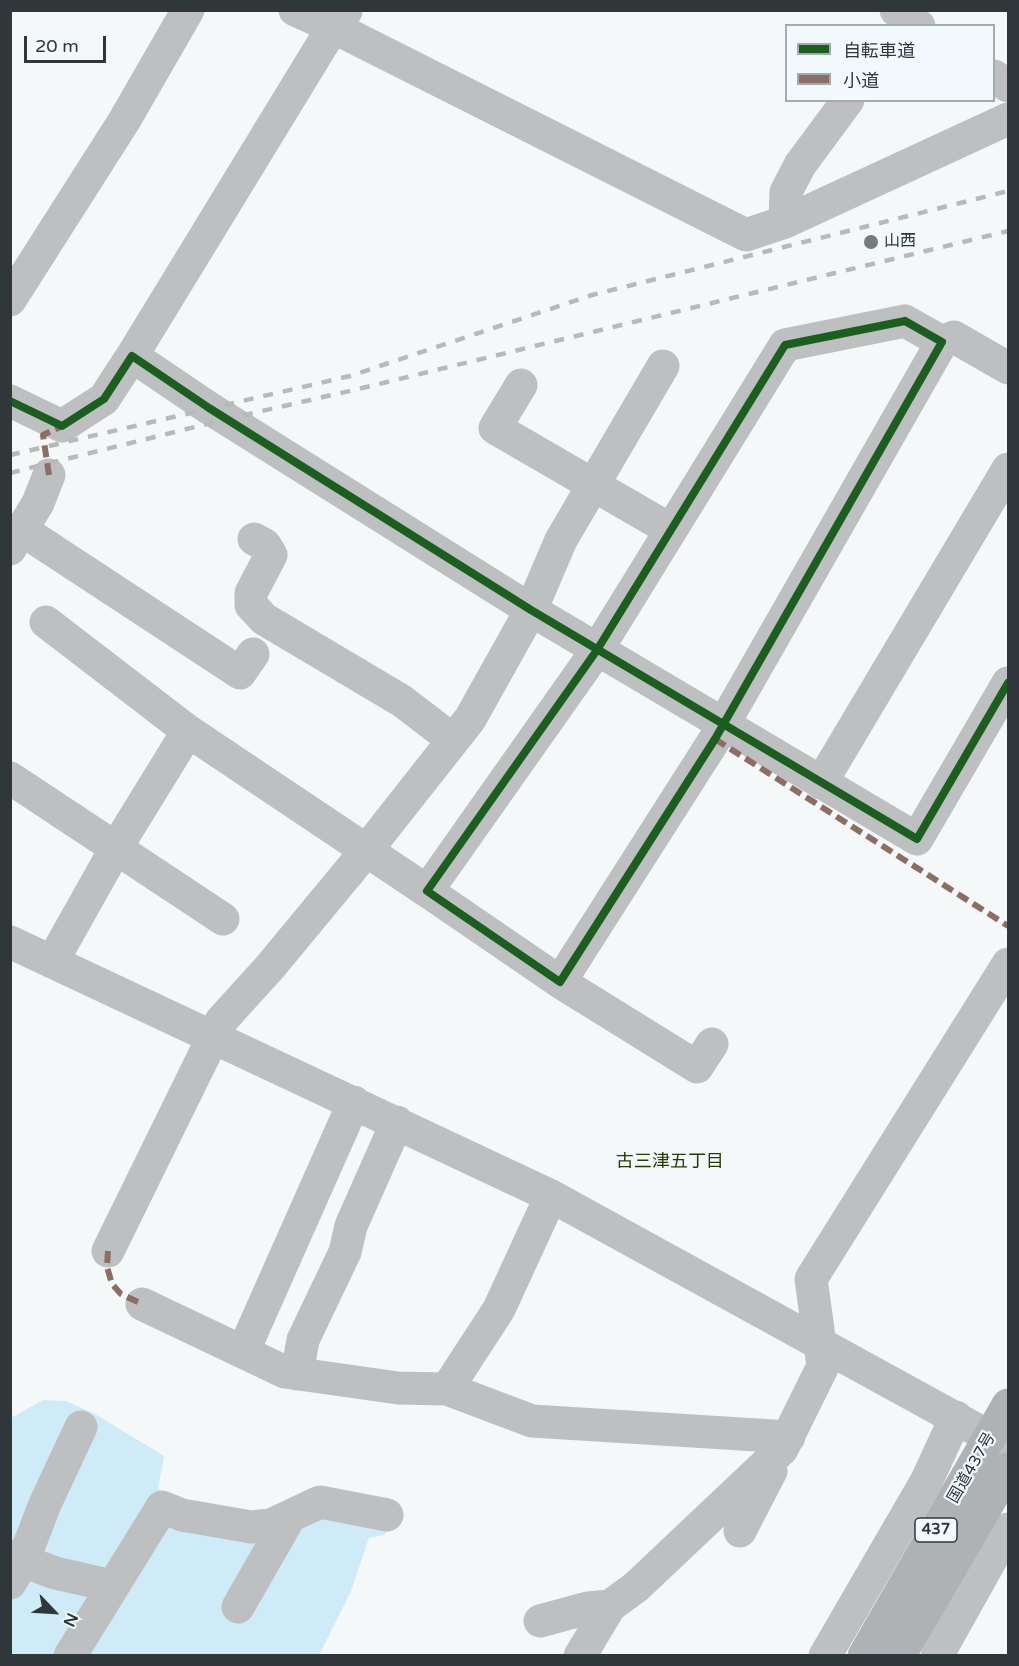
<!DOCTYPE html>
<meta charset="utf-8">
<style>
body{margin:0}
#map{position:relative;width:1019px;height:1666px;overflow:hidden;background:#f4f8f9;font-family:"Varela Round","Noto Sans JP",sans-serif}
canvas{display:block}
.frame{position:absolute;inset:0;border:12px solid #30373b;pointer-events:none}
.legend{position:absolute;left:785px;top:24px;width:210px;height:78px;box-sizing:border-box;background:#f1f9fc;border:2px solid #a4abaf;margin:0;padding:8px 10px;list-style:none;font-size:18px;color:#30373b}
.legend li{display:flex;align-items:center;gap:12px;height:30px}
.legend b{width:30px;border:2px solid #a4abaf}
.north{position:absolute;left:24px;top:1582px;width:60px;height:60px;-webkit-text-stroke:4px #f1f9fc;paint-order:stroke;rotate:115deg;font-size:16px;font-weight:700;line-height:24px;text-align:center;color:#30373b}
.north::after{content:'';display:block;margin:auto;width:21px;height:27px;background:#30373b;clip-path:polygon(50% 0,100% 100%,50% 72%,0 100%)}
.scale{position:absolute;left:24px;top:36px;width:82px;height:27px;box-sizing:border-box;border:3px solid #30373b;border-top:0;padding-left:8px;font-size:18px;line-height:21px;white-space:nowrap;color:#30373b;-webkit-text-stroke:4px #f1f9fc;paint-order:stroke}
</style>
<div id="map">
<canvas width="1019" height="1666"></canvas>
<div class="frame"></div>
<ul class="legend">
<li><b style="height:8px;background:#1b5e20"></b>自転車道</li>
<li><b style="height:8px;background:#8d6e63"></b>小道</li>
</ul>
<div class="north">N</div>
<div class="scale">20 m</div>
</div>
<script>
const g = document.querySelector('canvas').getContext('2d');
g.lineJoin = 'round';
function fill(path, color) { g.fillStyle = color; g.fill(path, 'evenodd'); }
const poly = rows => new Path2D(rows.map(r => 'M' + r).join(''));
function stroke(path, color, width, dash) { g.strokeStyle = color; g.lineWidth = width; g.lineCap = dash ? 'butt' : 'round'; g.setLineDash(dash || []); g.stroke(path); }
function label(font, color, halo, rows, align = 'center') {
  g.font = font + ' "Varela Round","Noto Sans JP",sans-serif'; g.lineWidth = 4.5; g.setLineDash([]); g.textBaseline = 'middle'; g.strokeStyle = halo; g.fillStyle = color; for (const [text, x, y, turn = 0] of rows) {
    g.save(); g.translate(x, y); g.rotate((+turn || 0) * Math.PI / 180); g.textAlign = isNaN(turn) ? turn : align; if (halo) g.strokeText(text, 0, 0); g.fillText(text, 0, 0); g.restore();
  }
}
fill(poly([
 [43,1400,66,1401,95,1414,164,1456,158,1489,193,1503,249,1515,334,1489,389,1498,402,1515,384,1535,369,1538,351,1591,319,1655,11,1656,11,1418]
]), '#cfebf8');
stroke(poly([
 [295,10,333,27,746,235,785,222,1008,119],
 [896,10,919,26],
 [994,76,1008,86],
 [785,222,786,192,800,165,848,100],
 [10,300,124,121,188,10],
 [905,321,942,342,715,739,560,982,427,891,597,650,785,345,905,321],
 [942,342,954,337,1008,368],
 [132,356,333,27,346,11],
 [521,385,495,428,671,530],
 [10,401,62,426,104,399,132,356,209,408,531,610,917,839,1008,683],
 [22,530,240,673,253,654],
 [254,539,265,545,271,555,251,593,251,605,264,619,402,701,453,740],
 [10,549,38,503,49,475],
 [46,622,188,731,427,891],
 [10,778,223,919],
 [821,783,1008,469],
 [10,942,551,1196,1008,1447],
 [52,962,116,848,188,731],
 [560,982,697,1067,712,1044],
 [108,1251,221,1021,270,967,366,851,470,719,531,610,561,540,663,366],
 [142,1304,285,1372,398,1388,447,1389,532,1421,789,1437],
 [243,1352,354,1102],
 [297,1374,303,1340,345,1252,351,1226,397,1122],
 [447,1389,499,1309,551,1196],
 [740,1531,771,1471],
 [10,1556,55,1573,113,1586],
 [10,1583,23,1561,45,1504,81,1427],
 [238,1607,289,1518],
 [540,1621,588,1608,610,1606],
 [70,1656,162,1507,182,1515,251,1527,271,1525,320,1502,387,1515],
 [580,1656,610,1606,636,1587,782,1449,823,1366,811,1279,1008,964],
 [825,1656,927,1480,956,1417],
 [937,1656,1008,1529]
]), '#bdbfc1', 33);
stroke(poly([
 [864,1656,1008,1405],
 [899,1656,1008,1469]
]), '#aeb2b4', 33);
stroke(poly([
 [10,455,350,376,592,295,1008,191],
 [10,473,227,419,354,390,1008,231]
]), '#b7b9bb', 4.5, [10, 10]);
stroke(poly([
 [49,475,43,435,62,426],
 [715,739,1008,926],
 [108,1251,107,1267,112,1284,121,1294,142,1304]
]), '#8d6e63', 6, [12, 6]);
stroke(poly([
 [905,321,942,342,715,739,560,982,427,891,597,650,785,345,905,321],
 [10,401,62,426,104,399,132,356,209,408,531,610,917,839,1008,683]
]), '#1b5e20', 8);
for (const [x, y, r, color] of [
 [871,242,8,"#757b7e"]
]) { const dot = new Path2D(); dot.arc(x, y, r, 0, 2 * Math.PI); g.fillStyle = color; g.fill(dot); stroke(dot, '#f1f9fc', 2); }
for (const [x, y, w] of [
 [936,1530,42]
]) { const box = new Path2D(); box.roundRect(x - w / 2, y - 12, w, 24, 4.5); g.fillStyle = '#f1f9fc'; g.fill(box); stroke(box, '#30373b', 1.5); }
label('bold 15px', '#30373b', null, [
 ["437",936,1530]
]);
label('16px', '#30373b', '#f1f9fc', [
 ["山西",884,242]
], 'left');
label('16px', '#30373b', '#f1f9fc', [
 ["国道437号",972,1468,-60]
]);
label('18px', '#293a01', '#f1f9fc', [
 ["古三津五丁目",670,1162]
]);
</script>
